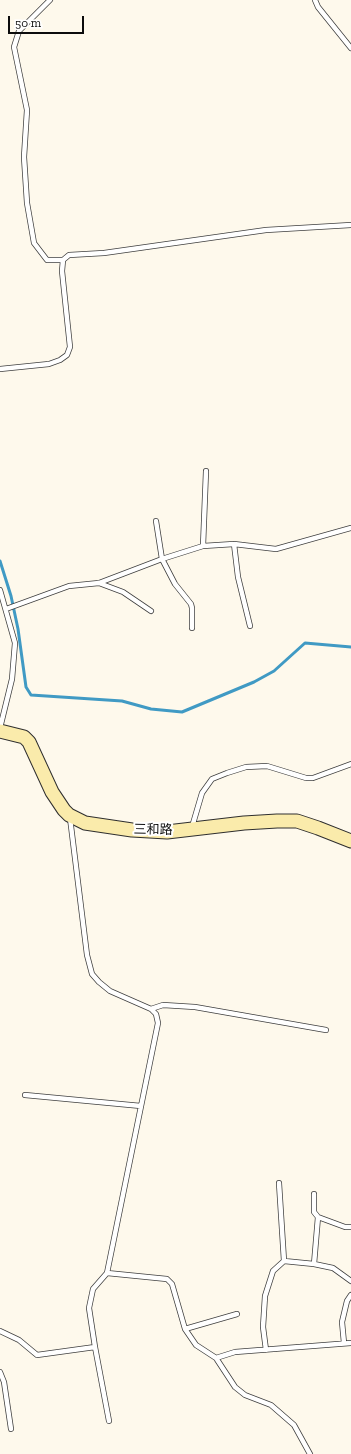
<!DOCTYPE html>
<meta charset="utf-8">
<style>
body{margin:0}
#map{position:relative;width:351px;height:1454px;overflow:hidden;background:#fef9ec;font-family:"Zilla Slab",serif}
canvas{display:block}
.scale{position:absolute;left:8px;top:16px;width:76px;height:18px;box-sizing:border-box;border:2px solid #0c0c0c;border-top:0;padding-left:5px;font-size:12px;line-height:14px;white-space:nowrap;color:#0c0c0c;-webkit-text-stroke:3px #fff;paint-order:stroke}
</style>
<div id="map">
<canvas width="351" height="1454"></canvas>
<div class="scale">50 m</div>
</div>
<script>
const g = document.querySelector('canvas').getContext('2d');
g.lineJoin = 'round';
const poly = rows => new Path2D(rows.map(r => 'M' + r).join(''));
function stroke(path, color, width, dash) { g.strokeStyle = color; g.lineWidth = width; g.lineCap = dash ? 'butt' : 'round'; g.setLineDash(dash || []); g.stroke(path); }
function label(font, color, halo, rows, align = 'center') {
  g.font = font + ' "Zilla Slab","Noto Sans TC",serif'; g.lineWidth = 4; g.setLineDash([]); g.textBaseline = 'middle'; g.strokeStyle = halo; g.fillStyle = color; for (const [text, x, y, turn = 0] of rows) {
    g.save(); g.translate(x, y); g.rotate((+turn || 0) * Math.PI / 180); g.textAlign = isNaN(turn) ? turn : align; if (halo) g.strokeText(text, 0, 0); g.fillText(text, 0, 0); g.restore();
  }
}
stroke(poly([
 [0,561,11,596,18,629,26,687,31,695,122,701,151,709,182,712,254,682,274,671,305,643,351,647]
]), '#409ac4', 3);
const lane = poly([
 [50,0,19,31,14,47,27,110,24,157,27,203,34,243,47,260,63,260],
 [315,0,318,7,351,48],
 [0,369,49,364,60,360,67,355,70,347,62,271,63,260,69,255,104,253,266,230,351,225],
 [156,521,162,559,175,584,191,604,192,608,192,628],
 [234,544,238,577,250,626],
 [203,546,206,471],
 [99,583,123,592,151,611],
 [0,590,15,643,12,679,0,728],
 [6,609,69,586,99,583,162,559,203,546,234,544,276,549,351,528],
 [192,827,202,793,212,779,227,773,246,767,267,766,306,778,313,778,351,764],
 [151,1009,163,1005,195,1007,326,1030],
 [25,1095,141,1106],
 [279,1183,284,1261],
 [314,1194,314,1212,318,1217,314,1264],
 [318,1217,345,1227,351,1227],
 [107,1273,167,1279,172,1284,185,1329,196,1345,216,1358,235,1387,245,1395,271,1405,294,1425,310,1454],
 [185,1329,237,1314],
 [0,1331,19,1340,37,1355,95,1347,89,1308,93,1289,107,1273,158,1023,156,1014,151,1009,110,991,99,982,92,974,87,955,70,818],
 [344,1343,342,1322,347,1301,351,1295],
 [95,1347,109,1421],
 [266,1350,263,1327,265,1296,273,1271,284,1261,314,1264,333,1268,351,1281],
 [216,1358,235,1352,351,1343],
 [0,1372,4,1382,11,1429]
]);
const secondary = poly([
 [0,731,24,737,29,742,52,792,64,810,69,815,85,823,132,830,167,832,244,823,277,821,297,821,318,828,351,841]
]);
stroke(lane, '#3f3f3f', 6);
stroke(secondary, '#2e2e2e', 15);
stroke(lane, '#fff', 4.5);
stroke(secondary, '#faebab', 13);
label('13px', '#0c0c0c', '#fff', [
 ["三和路",153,830,1]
]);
</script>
